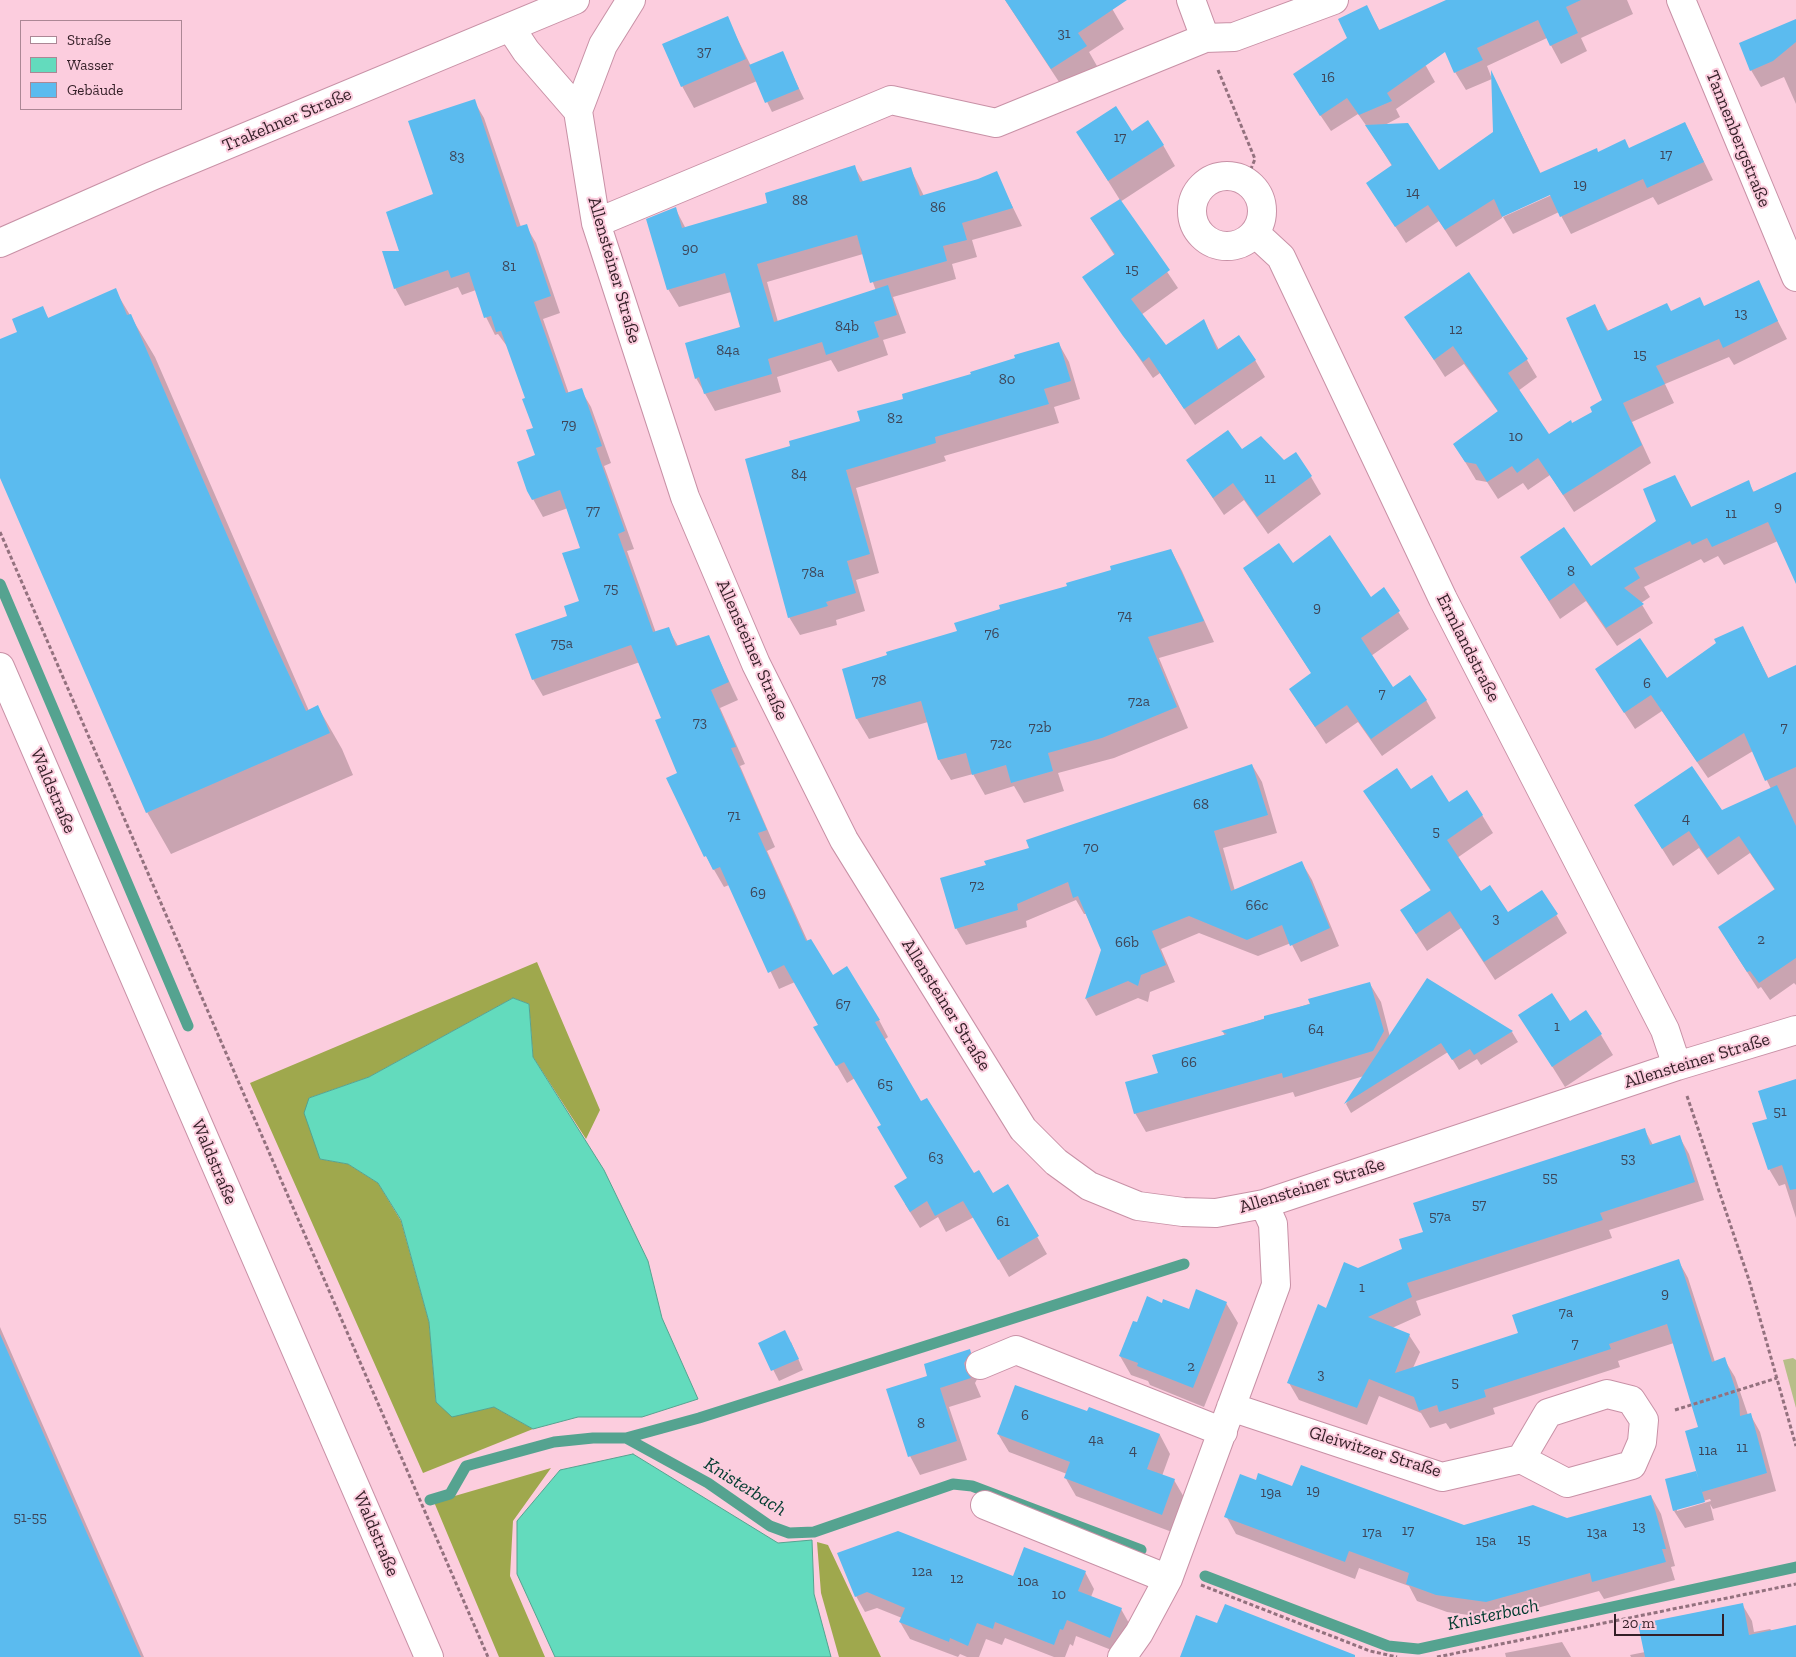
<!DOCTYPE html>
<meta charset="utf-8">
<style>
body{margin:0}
#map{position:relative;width:1796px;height:1657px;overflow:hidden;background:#fccdde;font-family:"Zilla Slab",serif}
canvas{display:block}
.legend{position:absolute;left:20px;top:20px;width:162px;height:90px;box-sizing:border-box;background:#fccdde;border:1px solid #ac8795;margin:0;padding:6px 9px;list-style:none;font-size:15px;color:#341f27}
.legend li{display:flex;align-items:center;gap:10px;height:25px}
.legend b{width:25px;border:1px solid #ac8795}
.scale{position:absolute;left:1614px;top:1614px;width:110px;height:22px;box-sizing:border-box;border:2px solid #341f27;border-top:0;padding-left:6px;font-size:15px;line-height:18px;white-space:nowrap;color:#341f27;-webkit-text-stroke:4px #fccdde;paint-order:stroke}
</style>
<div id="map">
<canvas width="1796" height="1657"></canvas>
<ul class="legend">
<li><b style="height:6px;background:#fff"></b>Straße</li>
<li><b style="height:14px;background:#63dbbd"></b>Wasser</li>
<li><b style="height:14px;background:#5bbbef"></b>Gebäude</li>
</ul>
<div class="scale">20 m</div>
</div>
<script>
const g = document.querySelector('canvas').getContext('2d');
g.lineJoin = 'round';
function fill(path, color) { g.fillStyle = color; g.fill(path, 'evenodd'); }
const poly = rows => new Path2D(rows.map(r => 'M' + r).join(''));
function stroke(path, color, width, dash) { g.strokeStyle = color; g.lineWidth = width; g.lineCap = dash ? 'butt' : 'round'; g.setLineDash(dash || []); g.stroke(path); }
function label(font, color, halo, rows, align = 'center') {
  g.font = font + ' "Zilla Slab",serif'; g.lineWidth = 4; g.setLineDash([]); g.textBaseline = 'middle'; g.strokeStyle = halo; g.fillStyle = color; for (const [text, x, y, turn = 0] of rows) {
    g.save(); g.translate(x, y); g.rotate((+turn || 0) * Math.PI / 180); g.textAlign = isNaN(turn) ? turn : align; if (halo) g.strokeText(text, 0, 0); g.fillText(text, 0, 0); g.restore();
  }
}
fill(poly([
 [1793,1358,1796,1360,1796,1408,1783,1360]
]), '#b7be89');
fill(poly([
 [537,962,600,1110,586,1139,533,1057,529,1004,513,998,369,1077,309,1098,320,1159,348,1164,378,1183,401,1221,429,1322,436,1402,452,1416,494,1407,533,1429,423,1473,250,1083],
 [551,1468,513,1521,510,1576,545,1657,499,1657,434,1502],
 [817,1542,828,1545,881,1657,839,1657,821,1593]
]), '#9fa84d');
const water = poly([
 [513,998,529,1004,533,1057,604,1170,648,1261,662,1318,698,1399,642,1417,578,1417,533,1429,494,1407,452,1417,436,1402,429,1322,401,1220,378,1183,348,1164,320,1159,304,1113,309,1098,369,1077,513,998],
 [633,1454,778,1543,812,1540,814,1594,831,1657,555,1657,517,1574,517,1521,560,1470,633,1454]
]);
fill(water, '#63dbbd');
stroke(water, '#55a390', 1);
fill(poly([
 [1005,0,1107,0,1124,29,1089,52,1097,66,1063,88],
 [1468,0,1627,0,1633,14,1581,38,1587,51,1561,64,1547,38,1487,66,1492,79,1466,90,1455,72],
 [1369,11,1380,31,1426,66,1435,82,1396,109,1400,117,1383,126,1439,171,1494,133,1492,75,1541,174,1598,153,1629,149,1685,123,1713,180,1658,205,1653,197,1571,234,1559,212,1513,234,1503,217,1556,193,1555,191,1502,215,1502,218,1456,247,1439,221,1406,243,1367,183,1392,166,1370,131,1358,114,1331,131,1304,91],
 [727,18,751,66,785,59,804,99,772,112,757,81,694,108,682,86],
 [1796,20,1796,104,1784,77,1761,87,1751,70],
 [474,101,484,118,521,227,526,226,536,243,560,313,543,319,569,394,581,390,591,407,611,463,604,466,634,549,627,551,656,633,668,628,678,646,708,636,738,700,720,708,745,764,740,766,775,847,767,851,808,942,832,977,879,1020,888,1037,884,1040,920,1103,973,1175,993,1195,1008,1186,1047,1254,1009,1277,974,1217,946,1232,938,1217,920,1228,905,1204,909,1178,883,1126,855,1078,847,1083,815,1028,820,1025,795,982,779,989,729,885,724,887,706,856,668,778,678,774,663,718,640,662,543,696,533,679,569,617,580,602,582,548,568,508,543,517,533,499,537,456,534,429,527,399,509,349,498,334,495,335,486,317,476,290,462,295,458,287,405,306,395,288,400,252,434,195],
 [1132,132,1163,145,1175,166,1120,202,1178,288,1141,315,1166,347,1204,321,1219,350,1255,360,1265,377,1195,425,1160,373,1153,378,1083,277,1115,256,1091,219,1120,200,1078,133],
 [854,166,864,183,910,168,924,196,978,180,996,173,1022,226,972,240,977,257,952,264,956,279,893,297,906,333,883,340,888,355,838,372,831,360,777,377,781,392,715,411,696,378,741,327,731,292,679,307,668,289,675,208,686,229,769,204],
 [863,254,876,291,778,322,767,282],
 [1758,282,1787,339,1734,365,1729,357,1665,384,1674,403,1632,422,1651,463,1574,512,1550,475,1528,490,1523,483,1498,499,1487,482,1476,480,1455,445,1499,413,1464,364,1445,377,1406,317,1527,360,1537,377,1518,391,1549,436,1594,412,1604,400,1595,306,1609,332,1671,312,1705,308],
 [115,290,155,357,309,711,318,707,342,749,353,775,171,854,147,812,0,474,0,340,19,332,42,308,49,319],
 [1059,344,1069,362,1080,399,1054,407,1059,423,944,456,946,461,856,488,879,573,856,580,865,611,836,620,837,625,800,635,789,617,792,447,861,422,905,400],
 [1242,451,1284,462,1311,477,1321,494,1268,534,1244,500,1224,515,1188,461],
 [1796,473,1796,559,1778,541,1724,565,1718,556,1704,563,1701,559,1644,587,1650,597,1641,603,1653,623,1617,646,1586,601,1560,619,1521,557,1591,568,1658,521,1675,477,1692,508,1748,482,1754,492],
 [1171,550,1182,571,1214,642,1159,658,1188,728,1114,758,1058,773,1064,791,1024,803,1014,786,985,795,973,774,951,780,939,760,928,722,869,739,857,719,843,670,958,632,1069,587],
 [1292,565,1371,598,1384,589,1409,629,1371,656,1392,689,1426,700,1436,718,1382,756,1358,722,1326,744,1290,689,1312,674,1244,569],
 [1743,628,1769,679,1796,667,1796,985,1794,983,1770,1000,1761,987,1758,989,1729,944,1775,890,1750,853,1718,875,1699,848,1673,866,1646,823,1722,812,1771,789,1753,751,1708,778,1662,711,1635,729,1607,686,1667,680],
 [1252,765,1262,782,1277,833,1223,848,1235,891,1302,863,1312,880,1339,946,1301,962,1291,943,1258,956,1199,933,1161,949,1175,982,1150,992,1148,1002,1138,998,1096,1016,1086,999,1102,950,1086,914,1084,914,1076,900,1026,921,1027,927,966,945,956,928,987,866],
 [1364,791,1411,791,1482,815,1493,833,1457,858,1480,893,1507,914,1542,891,1567,933,1495,980,1461,928,1427,951,1412,928,1431,891],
 [1428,980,1512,1032,1518,1042,1481,1065,1477,1059,1459,1070,1448,1052,1351,1113,1346,1104,1364,1076,1295,1097,1293,1092,1146,1132,1135,1113,1159,1074,1225,1036,1223,1032,1370,984,1381,1002,1390,1037],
 [1520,1015,1570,1023,1601,1035,1613,1055,1565,1087],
 [1796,1080,1796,1218,1785,1184,1779,1186,1769,1169,1769,1120],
 [1644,1129,1653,1145,1679,1136,1689,1154,1704,1200,1609,1230,1612,1238,1416,1301,1421,1315,1392,1328,1409,1335,1420,1352,1413,1368,1520,1333,1678,1260,1688,1278,1715,1362,1724,1359,1735,1377,1748,1415,1750,1414,1760,1432,1776,1491,1713,1509,1710,1504,1714,1520,1685,1528,1674,1511,1695,1472,1699,1479,1700,1427,1674,1343,1618,1361,1620,1367,1493,1408,1495,1414,1450,1429,1446,1423,1430,1428,1421,1413,1379,1396,1367,1425,1299,1400,1289,1383,1327,1310,1358,1269,1404,1250,1424,1232],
 [1710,1499,1711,1501,1677,1511,1677,1509],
 [1226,1303,1238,1323,1204,1407,1150,1385,1148,1381,1131,1375,1120,1356,1137,1324,1163,1305,1189,1311],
 [0,1327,144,1657,0,1657],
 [791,1342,803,1370,779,1381,760,1344],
 [969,1350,981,1372,975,1383,981,1397,949,1407,967,1460,920,1475,910,1456,888,1390,929,1377],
 [1089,1408,1160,1435,1170,1454,1162,1476,1174,1480,1185,1499,1172,1532,1076,1496,1065,1477,1067,1474,1009,1452,998,1434,1087,1413],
 [1256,1481,1464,1527,1567,1519,1651,1496,1661,1514,1675,1566,1671,1567,1675,1580,1604,1599,1599,1591,1497,1619,1447,1612,1417,1601,1409,1586,1359,1568,1355,1579,1236,1534,1226,1516],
 [839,1553,1014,1577,1085,1572,1094,1589,1091,1597,1121,1609,1130,1625,1119,1653,1076,1636,1073,1646,1070,1644,1065,1657,1054,1657,1005,1638,1002,1645,986,1639,979,1657,967,1657,960,1654,958,1657,910,1639,900,1622,902,1618,877,1608,865,1612,856,1596],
 [1742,1604,1752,1621,1754,1632,1770,1629,1772,1631,1796,1627,1796,1657,1631,1657,1630,1655,1645,1652],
 [1562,1642,1571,1657,1506,1657,1505,1653]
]), '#0003');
stroke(poly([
 [0,584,188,1026],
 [626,1438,699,1418,1184,1264],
 [430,1500,450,1494,466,1466,554,1442,593,1438,626,1438,708,1483,770,1526,789,1533,814,1532,953,1484,972,1486,1141,1550],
 [1205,1576,1388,1646,1418,1649,1796,1567]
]), '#55a390', 11);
fill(poly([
 [1005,0,1127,0,1078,33,1087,46,1051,69],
 [1446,0,1581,0,1566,7,1578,33,1550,46,1538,20,1477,48,1483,60,1454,73,1445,52,1387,93,1392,101,1359,115,1347,98,1320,116,1293,74,1347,38,1338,19,1367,5,1379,30],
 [728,16,746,59,681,87,662,44],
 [1796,19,1796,42,1773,61,1750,71,1739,43],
 [783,51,799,89,765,103,749,65],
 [1491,70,1540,173,1597,148,1598,152,1625,139,1629,148,1685,122,1704,162,1647,188,1643,179,1560,217,1550,195,1502,217,1494,199,1445,230,1428,205,1395,227,1366,183,1392,165,1365,125,1408,123,1439,170,1493,132],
 [475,99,517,227,527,224,551,296,534,302,566,393,582,388,602,446,596,448,625,531,618,534,653,632,669,627,676,646,709,635,729,682,711,690,736,747,731,748,767,830,758,833,806,941,811,939,833,975,847,966,880,1020,875,1022,921,1101,927,1098,974,1173,979,1170,993,1193,1008,1184,1039,1236,998,1260,963,1201,935,1216,927,1201,910,1212,894,1186,907,1178,877,1127,881,1125,844,1062,836,1066,813,1027,818,1025,784,965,768,973,720,867,713,870,706,856,704,857,666,778,677,773,655,720,661,718,631,645,532,680,515,634,567,616,564,606,579,601,562,553,580,548,560,490,532,500,527,491,517,462,535,455,526,430,533,428,522,399,525,398,501,331,496,332,491,316,484,318,469,272,451,278,448,270,394,289,382,251,399,251,386,212,433,194,408,121],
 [1116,106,1132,131,1148,120,1164,145,1108,181,1076,132],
 [855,165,860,182,911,167,920,196,978,179,997,171,1013,208,962,223,967,240,943,246,947,261,870,283,857,235,757,264,774,322,888,285,897,315,874,322,879,337,826,355,822,342,768,359,772,374,704,394,699,377,695,379,685,343,740,327,725,273,667,290,646,219,676,207,682,228,767,203,765,193],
 [1120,199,1170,270,1131,299,1166,345,1204,319,1217,350,1239,335,1256,360,1184,409,1149,357,1143,362,1123,336,1082,277,1115,254,1090,218],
 [1469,272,1528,359,1508,373,1549,434,1571,420,1572,423,1592,412,1590,407,1602,400,1566,318,1595,304,1607,331,1667,303,1671,311,1700,297,1704,306,1759,280,1778,321,1723,348,1719,339,1656,366,1665,384,1623,403,1642,445,1563,495,1538,458,1517,473,1512,466,1487,482,1476,464,1465,462,1453,444,1498,411,1453,346,1434,360,1404,317],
 [116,288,127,315,131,314,271,636,306,711,318,705,330,733,146,813,0,478,0,339,17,332,12,319,43,306,48,318],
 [1059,342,1071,381,1044,389,1049,404,935,437,936,443,846,470,870,554,847,561,856,593,826,602,828,606,788,618,745,459,790,446,789,441,860,421,857,411,903,399,902,394,971,374,970,372,1015,358,1014,355],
 [1228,430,1242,449,1261,436,1284,460,1296,452,1312,476,1257,517,1233,483,1213,498,1186,460],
 [1796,472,1796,584,1768,522,1712,547,1707,538,1692,545,1690,541,1634,568,1640,578,1624,588,1644,604,1606,628,1574,583,1549,601,1520,557,1564,527,1591,566,1656,521,1643,489,1675,475,1691,507,1749,480,1753,492],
 [1330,535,1371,597,1384,587,1400,611,1361,638,1393,687,1410,675,1427,700,1371,739,1347,705,1315,727,1289,689,1311,673,1243,568,1279,543,1293,563],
 [1171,549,1204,621,1148,637,1177,707,1102,738,1048,753,1053,771,1011,783,1006,765,972,775,966,753,938,760,921,701,856,719,842,669,887,655,886,652,957,631,954,623,1000,609,999,605,1067,586,1066,583,1111,570,1110,566],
 [1743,626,1768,678,1796,665,1796,767,1765,781,1744,733,1697,762,1651,695,1624,713,1595,669,1640,638,1667,678,1716,643,1714,639],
 [1252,764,1268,815,1214,831,1231,891,1302,861,1330,928,1290,946,1282,925,1247,940,1189,916,1152,931,1166,965,1141,975,1138,986,1128,981,1085,999,1101,950,1078,896,1073,898,1068,882,1017,904,1018,910,955,929,940,878,986,865,984,861,1029,848,1026,840],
 [1692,766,1722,810,1777,785,1796,826,1796,958,1759,983,1750,971,1747,972,1718,927,1775,889,1739,836,1707,858,1689,831,1662,849,1634,805],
 [1397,768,1411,789,1432,775,1449,802,1467,790,1483,815,1447,840,1481,891,1490,885,1508,912,1542,890,1558,914,1484,962,1450,911,1416,934,1400,910,1431,890,1363,791],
 [1427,978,1513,1031,1474,1055,1470,1049,1452,1060,1441,1043,1344,1104],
 [1370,982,1384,1031,1373,1051,1283,1078,1282,1073,1134,1114,1125,1082,1158,1073,1152,1055,1227,1034,1221,1031,1264,1019,1264,1016,1310,1004,1308,999],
 [1552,993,1570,1021,1586,1010,1602,1034,1552,1067,1518,1015],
 [1796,1079,1796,1189,1790,1190,1782,1165,1768,1170,1752,1123,1767,1119,1758,1091],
 [1645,1128,1650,1145,1680,1135,1695,1182,1600,1213,1603,1220,1407,1283,1412,1297,1368,1317,1410,1334,1395,1373,1518,1333,1512,1315,1679,1259,1712,1362,1725,1357,1739,1400,1740,1416,1751,1413,1767,1473,1702,1492,1685,1431,1698,1427,1667,1324,1609,1344,1611,1349,1484,1390,1486,1397,1439,1412,1437,1405,1419,1411,1414,1397,1369,1379,1357,1408,1287,1383,1318,1304,1326,1308,1344,1262,1358,1268,1402,1249,1399,1239,1423,1232,1413,1203],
 [1196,1289,1227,1302,1193,1388,1137,1366,1138,1363,1119,1356,1133,1321,1137,1322,1147,1296,1162,1303,1163,1299,1189,1309],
 [785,1330,799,1359,771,1371,758,1343],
 [0,1334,141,1657,0,1657],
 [970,1349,971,1353,964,1363,966,1371,971,1378,940,1388,957,1441,908,1457,886,1389,927,1376,924,1364],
 [1015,1385,1087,1411,1089,1407,1160,1434,1147,1469,1175,1479,1162,1515,1064,1478,1070,1462,997,1434],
 [1301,1465,1464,1525,1533,1505,1567,1518,1651,1495,1666,1549,1662,1549,1666,1562,1592,1582,1590,1573,1486,1602,1436,1595,1406,1584,1409,1573,1349,1551,1345,1562,1224,1517,1240,1474,1256,1480,1258,1473,1292,1486],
 [1696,1471,1705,1502,1673,1511,1665,1479],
 [898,1531,1013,1576,1024,1547,1086,1571,1078,1591,1122,1608,1110,1638,1067,1620,1063,1630,1060,1629,1054,1645,995,1622,993,1629,977,1623,968,1646,950,1638,949,1642,899,1622,905,1608,867,1592,855,1597,837,1553],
 [1743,1603,1749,1635,1796,1625,1796,1657,1645,1657,1638,1624],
 [1225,1604,1355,1655,1355,1657,1180,1657,1196,1615,1217,1623]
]), '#5bbbef');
const minor = poly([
 [631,0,603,45,578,111,596,223,685,497,756,664,844,840,1023,1129,1056,1162,1089,1186,1138,1206,1183,1212,1216,1213,1264,1204,1677,1066,1796,1030],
 [1191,0,1205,38],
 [1681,0,1796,277],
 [510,27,526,51,578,111],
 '1192 211a35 35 0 1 1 70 0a35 35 0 1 1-70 0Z',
 [596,223,891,100,996,123,1205,38,1234,37,1334,0],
 [1255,233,1281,257,1443,599,1665,1030,1677,1066],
 [0,243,152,176,575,0],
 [0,667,429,1657],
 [980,1365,1016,1350,1223,1432],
 [1231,1407,1442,1477,1521,1459,1567,1483,1632,1465,1642,1442,1644,1420,1631,1400,1607,1394,1548,1413,1521,1459],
 [985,1505,1168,1579],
 [1122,1657,1139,1633,1168,1579,1276,1285,1273,1224,1264,1204]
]);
stroke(minor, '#c891a6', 30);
stroke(poly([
 [1218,70,1255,159,1246,181],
 [0,532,488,1657],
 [1687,1096,1749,1280,1796,1446],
 [1675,1410,1777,1378],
 [1201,1585,1370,1651,1397,1657],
 [1437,1657,1796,1584]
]), '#93717e', 3, [4, 2.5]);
stroke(minor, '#fff', 28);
label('15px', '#3e4659', null, [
 ["31",1064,34],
 ["37",704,52],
 ["16",1328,78],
 ["17",1120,138],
 ["17",1666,155],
 ["83",457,157],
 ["19",1580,185],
 ["14",1413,193],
 ["88",800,201],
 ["86",938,208],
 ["90",690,249],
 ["81",509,267],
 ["15",1132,270],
 ["13",1741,314],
 ["84b",847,327],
 ["12",1456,330],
 ["84a",728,351],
 ["15",1640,355],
 ["80",1007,380],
 ["82",895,419],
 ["79",569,425],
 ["10",1516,437],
 ["84",799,475],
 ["11",1270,479],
 ["9",1778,507],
 ["77",593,511],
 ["11",1731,514],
 ["8",1571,572],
 ["78a",813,573],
 ["75",611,589],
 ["9",1317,608],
 ["74",1125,616],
 ["76",992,634],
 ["75a",562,644],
 ["78",879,681],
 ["6",1647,684],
 ["7",1382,694],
 ["72a",1139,702],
 ["73",700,723],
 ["72b",1040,728],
 ["7",1784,728],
 ["72c",1001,744],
 ["68",1201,805],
 ["71",734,816],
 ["4",1686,819],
 ["5",1436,832],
 ["70",1091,848],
 ["72",977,886],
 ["69",758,893],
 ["66c",1257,906],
 ["3",1496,919],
 ["2",1761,940],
 ["66b",1127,943],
 ["67",843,1005],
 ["1",1557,1027],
 ["64",1316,1030],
 ["66",1189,1063],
 ["65",885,1085],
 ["51",1780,1112],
 ["63",936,1158],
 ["53",1628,1159],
 ["55",1550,1178],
 ["57",1479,1205],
 ["57a",1440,1217],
 ["61",1003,1222],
 ["1",1362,1288],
 ["9",1665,1294],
 ["7a",1566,1313],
 ["7",1575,1344],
 ["2",1191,1367],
 ["3",1321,1375],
 ["5",1455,1383],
 ["6",1025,1416],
 ["8",921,1424],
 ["4a",1096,1440],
 ["11",1742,1448],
 ["4",1133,1451],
 ["11a",1708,1451],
 ["19",1313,1491],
 ["19a",1271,1493],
 ["51-55",30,1518],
 ["13",1639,1527],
 ["17",1408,1531],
 ["17a",1372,1533],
 ["13a",1597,1533],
 ["15",1524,1540],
 ["15a",1486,1541],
 ["12a",922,1572],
 ["12",957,1579],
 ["10a",1028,1582],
 ["10",1059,1595]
]);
label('18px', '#341f27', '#fccdde', [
 ["Trakehner Straße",287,120,-23],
 ["Tannenbergstraße",1738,139,68],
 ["Allensteiner Straße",614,270,74],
 ["Ermlandstraße",1468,648,63],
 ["Allensteiner Straße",752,650,66],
 ["Waldstraße",53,791,67],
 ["Allensteiner Straße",946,1005,58],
 ["Allensteiner Straße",1697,1061,-17],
 ["Waldstraße",214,1162,67],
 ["Allensteiner Straße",1312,1186,-17],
 ["Gleiwitzer Straße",1375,1452,17],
 ["Waldstraße",376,1534,67]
]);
label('italic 19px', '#013b2f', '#fccdde', [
 ["Knisterbach",745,1487,32],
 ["Knisterbach",1493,1615,-12]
]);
</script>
